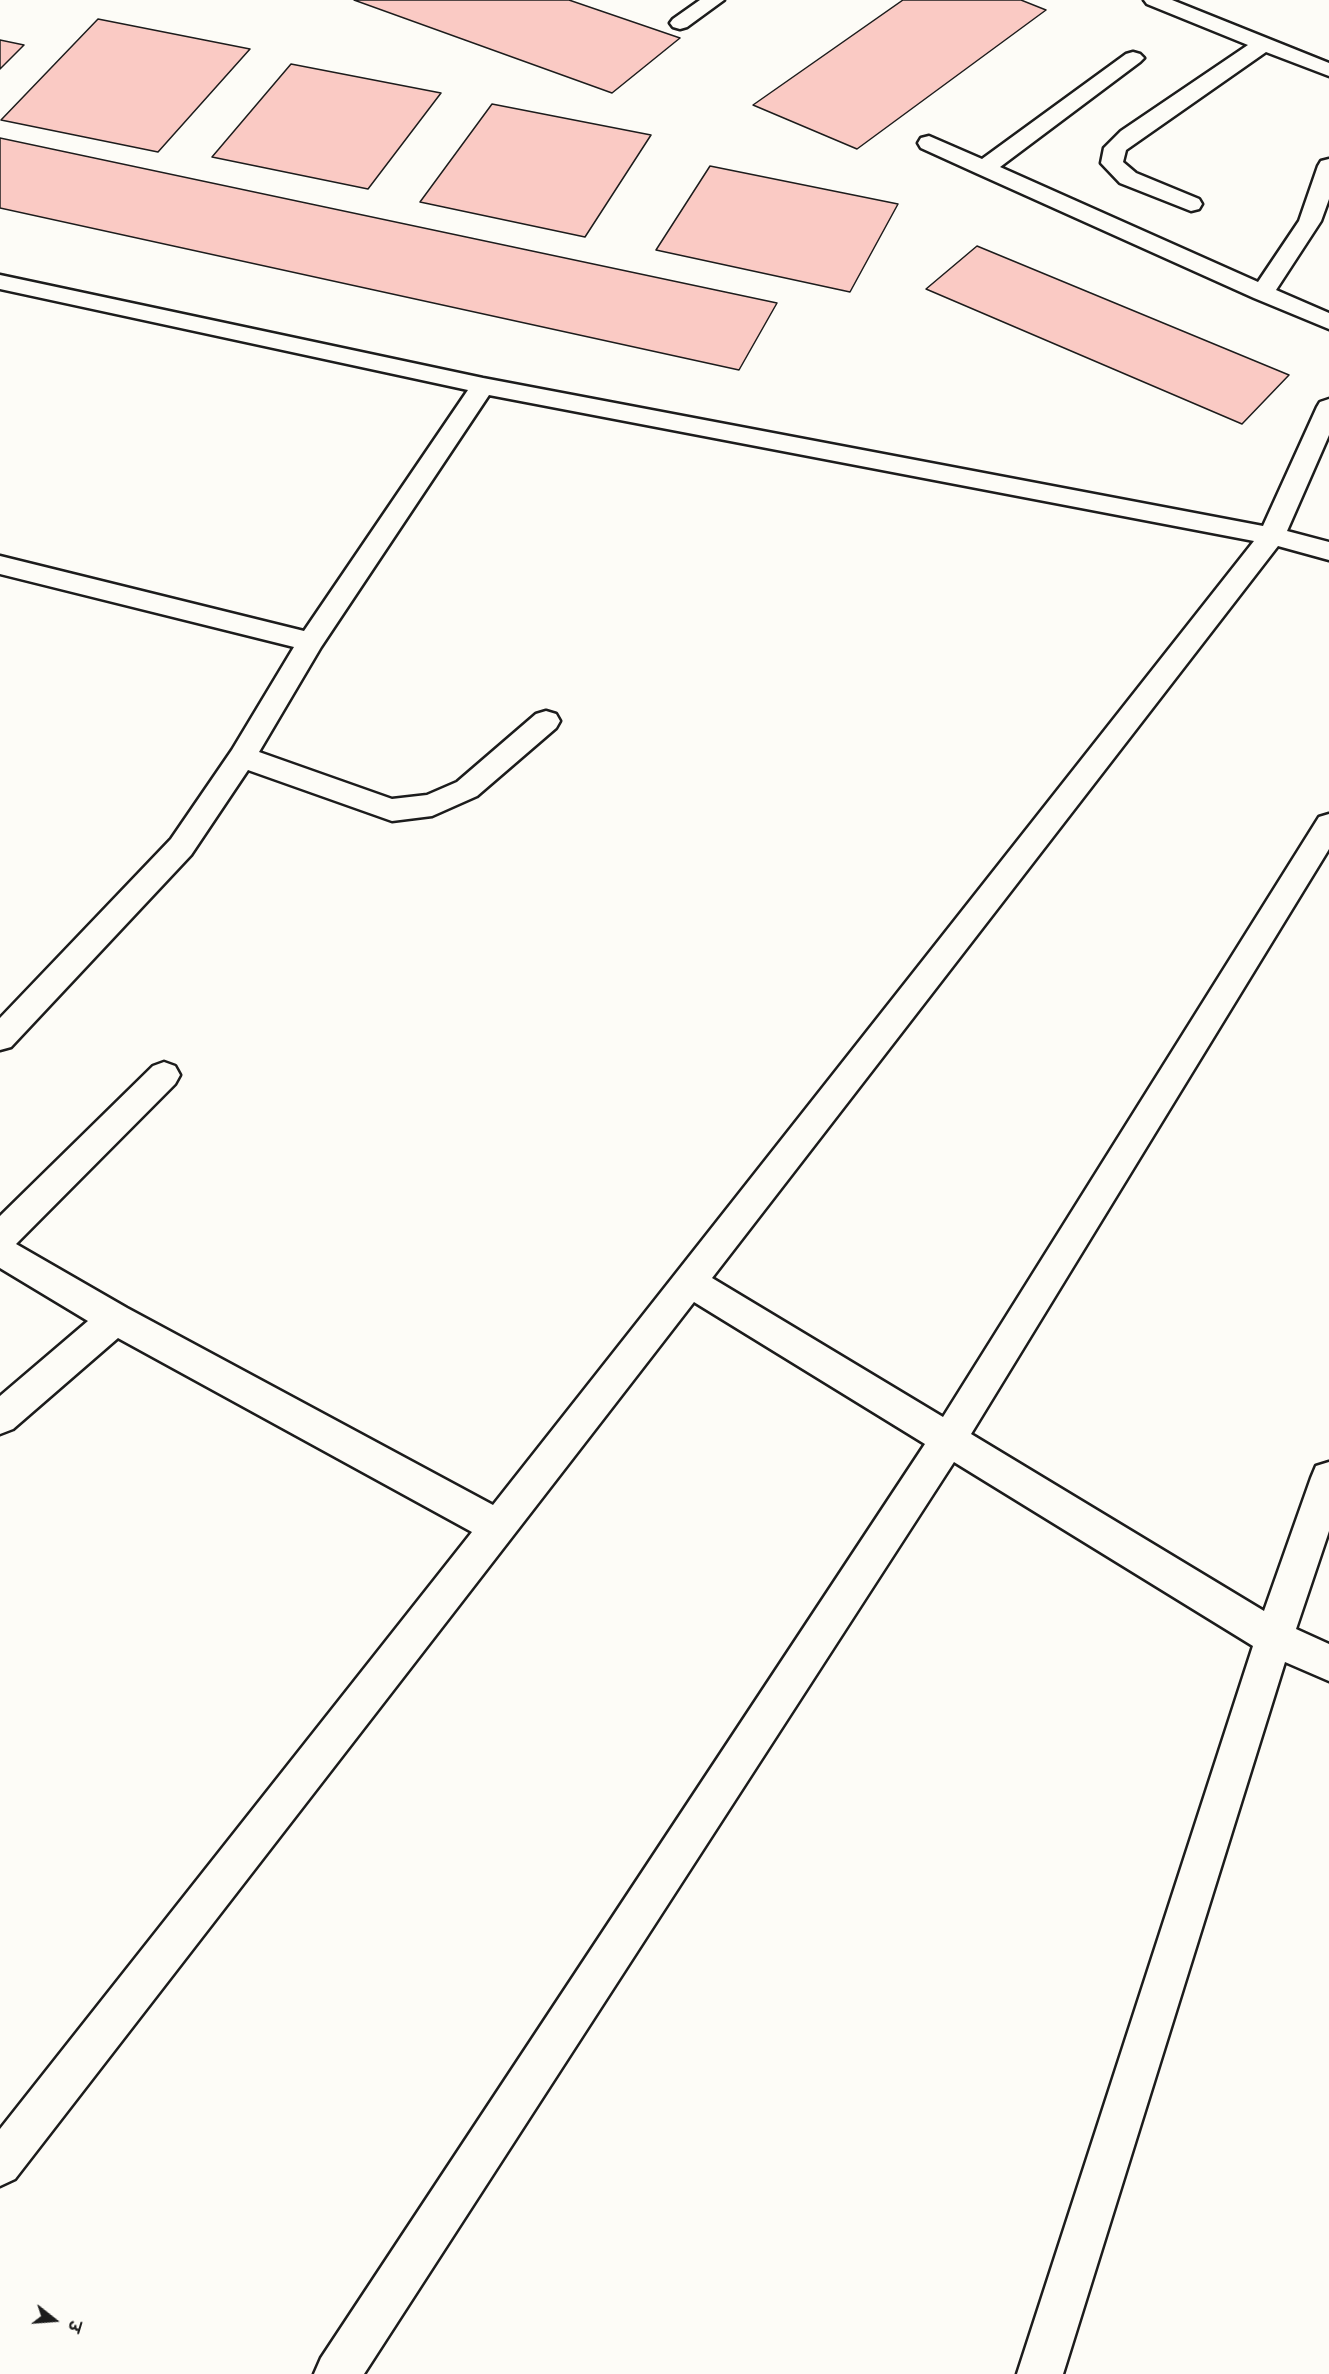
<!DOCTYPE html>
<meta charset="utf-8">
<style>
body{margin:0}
#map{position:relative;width:1329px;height:2374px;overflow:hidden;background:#fdfcf7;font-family:"Gochi Hand","Playpen Sans Deva",sans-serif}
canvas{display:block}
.north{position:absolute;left:24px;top:2290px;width:60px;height:60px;-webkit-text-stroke:4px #fdfcf7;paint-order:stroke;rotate:107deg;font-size:16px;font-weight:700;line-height:24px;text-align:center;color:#1c1c1c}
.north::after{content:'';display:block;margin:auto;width:21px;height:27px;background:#1c1c1c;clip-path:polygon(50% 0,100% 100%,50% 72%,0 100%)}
</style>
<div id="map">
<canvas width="1329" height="2374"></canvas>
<div class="north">उ</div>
</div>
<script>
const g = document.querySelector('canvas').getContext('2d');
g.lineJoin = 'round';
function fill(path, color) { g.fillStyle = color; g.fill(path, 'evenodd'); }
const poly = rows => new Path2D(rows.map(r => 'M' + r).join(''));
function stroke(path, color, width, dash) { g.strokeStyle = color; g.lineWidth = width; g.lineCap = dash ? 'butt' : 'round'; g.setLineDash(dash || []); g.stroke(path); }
const building = poly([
 [354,0,569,0,680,38,612,93,354,0],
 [903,0,1021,0,1046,10,857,149,753,105,903,0],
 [98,19,250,49,158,152,1,120,98,19],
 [0,40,24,45,0,69,0,40],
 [291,64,441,93,368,189,212,157,291,64],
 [492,104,651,135,585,237,420,202,492,104],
 [0,138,777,303,739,370,0,208,0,138],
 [710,166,898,204,850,292,656,250,710,166],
 [977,246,1289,375,1242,424,926,289,977,246]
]);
fill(building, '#facac4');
stroke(building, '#1c1c1c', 1.5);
const minor = poly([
 [700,0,724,0,687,27,680,29,673,27,670,23,673,19,700,0],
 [1144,0,1172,0,1329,63,1329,76,1266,52,1126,150,1123,162,1136,173,1199,199,1202,204,1199,209,1191,211,1120,183,1101,163,1104,148,1121,131,1248,45,1147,4,1144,0],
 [1133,52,1140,54,1144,58,1140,62,1000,167,1258,282,1299,221,1318,166,1321,161,1329,159,1329,199,1321,221,1276,290,1329,313,1329,329,1254,298,976,173,921,148,918,143,921,138,929,136,982,159,1126,54,1133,52],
 [0,275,483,378,1263,526,1317,407,1320,402,1329,399,1329,435,1287,531,1329,542,1329,560,1278,546,712,1278,943,1417,1319,817,1329,814,1329,849,971,1434,1264,1611,1311,1478,1316,1466,1329,1462,1329,1531,1296,1629,1329,1644,1329,1681,1285,1662,1063,2374,1017,2374,1253,1646,954,1462,364,2374,314,2374,321,2358,925,1444,694,1302,15,2179,0,2186,0,2129,472,1532,118,1338,13,1429,0,1434,0,1396,88,1321,0,1268,0,1216,153,1066,164,1062,175,1066,180,1075,175,1084,16,1244,127,1308,493,1505,1254,541,489,395,321,647,259,752,392,799,427,795,457,782,536,714,546,711,556,714,560,721,556,728,477,796,432,816,392,821,248,770,191,855,11,1047,0,1050,0,1018,171,839,232,750,294,647,0,574,0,556,304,631,468,390,0,289,0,275]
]);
stroke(minor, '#1c1c1c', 5);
fill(minor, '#fdfcf7');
</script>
